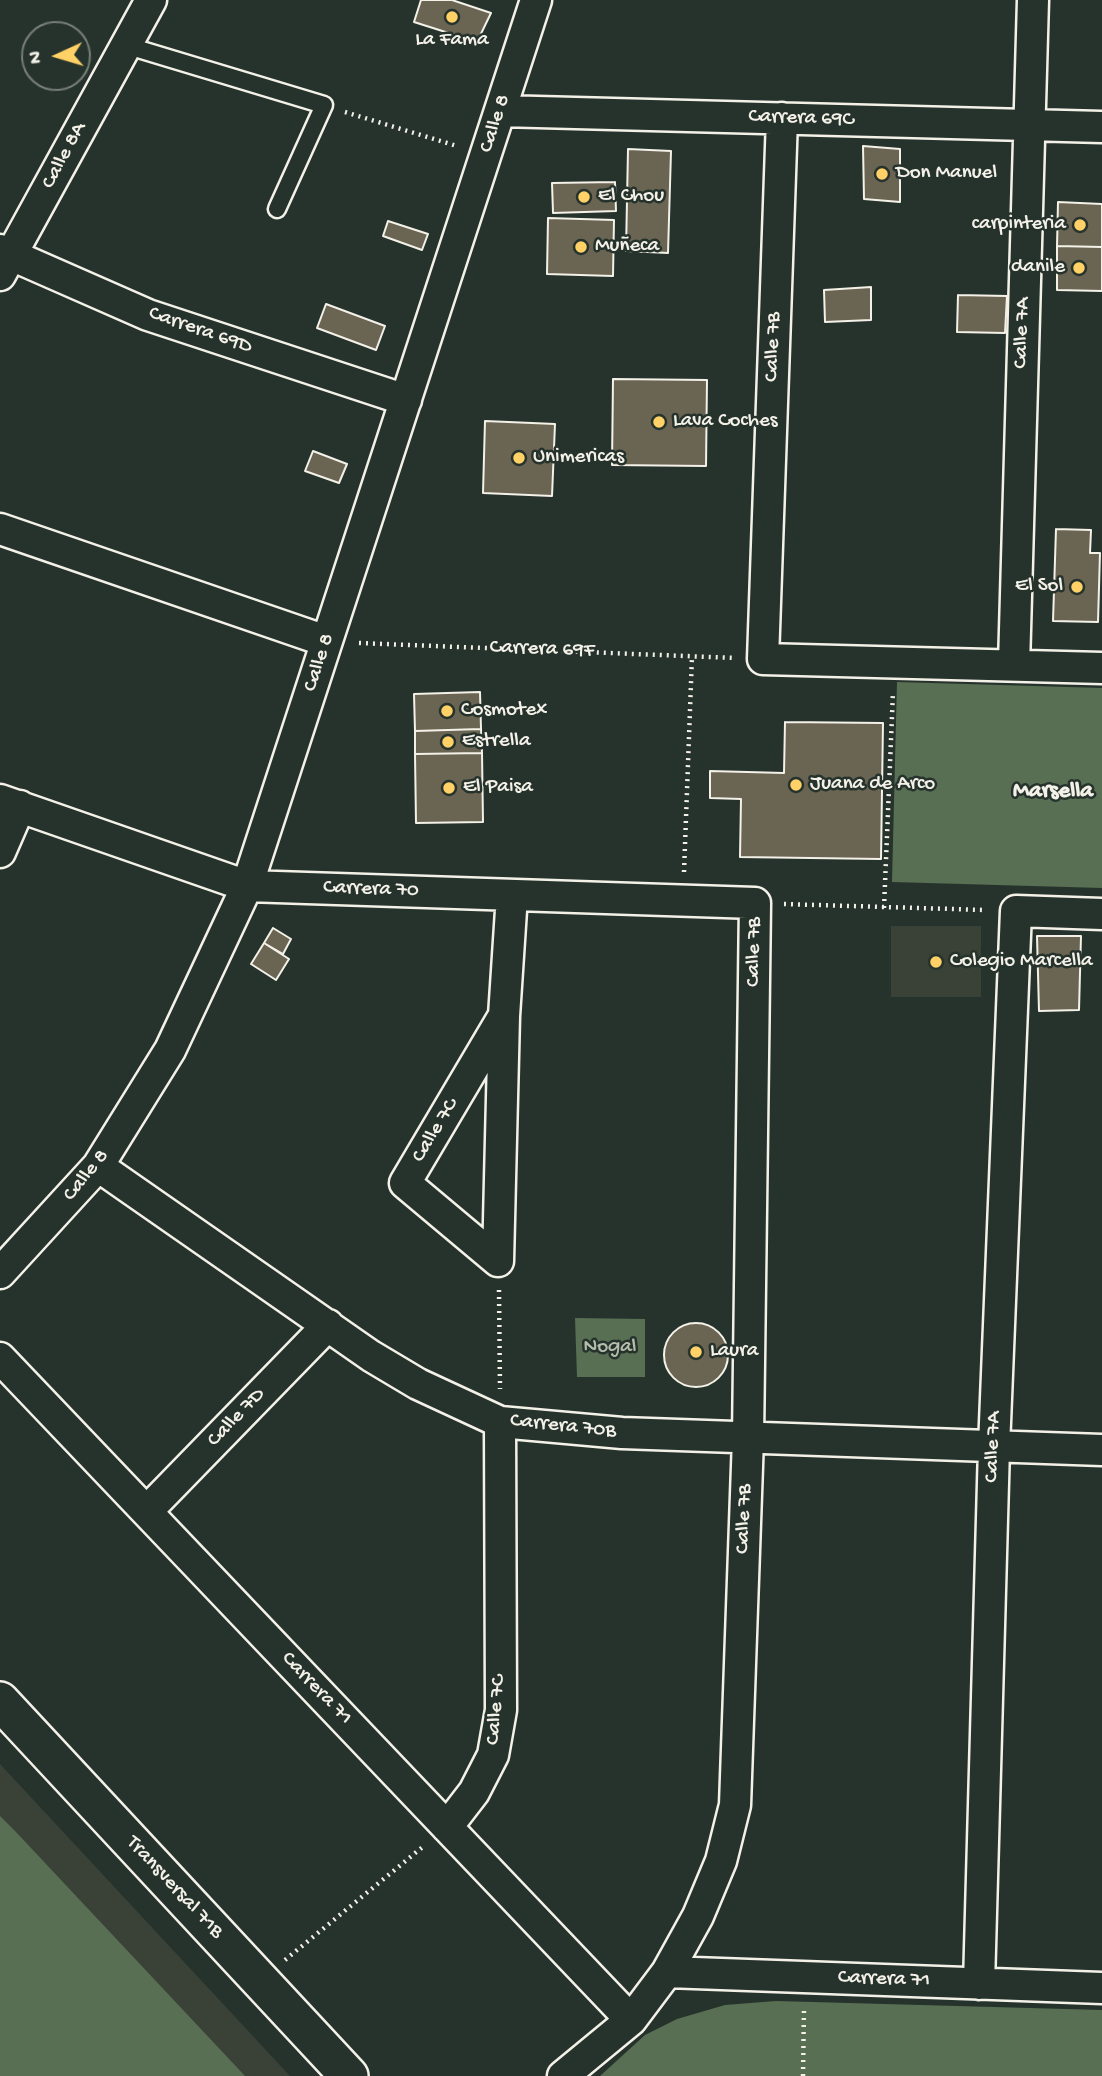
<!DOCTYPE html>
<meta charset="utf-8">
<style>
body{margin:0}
#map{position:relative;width:1102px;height:2076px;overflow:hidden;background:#26332d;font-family:"Gochi Hand",sans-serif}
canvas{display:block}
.north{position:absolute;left:21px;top:21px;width:70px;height:70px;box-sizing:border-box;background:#26332d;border:2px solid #787f78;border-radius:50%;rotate:266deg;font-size:19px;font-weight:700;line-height:28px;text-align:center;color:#f4f1e8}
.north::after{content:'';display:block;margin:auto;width:24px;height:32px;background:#ffd166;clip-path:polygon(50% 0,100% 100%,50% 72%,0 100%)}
</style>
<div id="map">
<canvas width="1102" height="2076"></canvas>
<div class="north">N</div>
</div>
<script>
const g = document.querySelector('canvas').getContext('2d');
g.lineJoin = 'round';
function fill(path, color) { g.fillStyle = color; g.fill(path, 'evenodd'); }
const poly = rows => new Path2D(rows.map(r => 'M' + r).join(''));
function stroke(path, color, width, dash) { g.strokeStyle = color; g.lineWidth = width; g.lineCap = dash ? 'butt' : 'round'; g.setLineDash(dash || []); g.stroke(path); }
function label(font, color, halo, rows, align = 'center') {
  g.font = font + ' "Gochi Hand",sans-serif'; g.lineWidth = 5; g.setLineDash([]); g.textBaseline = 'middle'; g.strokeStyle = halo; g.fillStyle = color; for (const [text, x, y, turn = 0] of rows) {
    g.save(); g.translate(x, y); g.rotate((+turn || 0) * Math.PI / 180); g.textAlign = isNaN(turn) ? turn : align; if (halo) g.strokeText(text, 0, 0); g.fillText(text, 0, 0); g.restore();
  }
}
fill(poly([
 [891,926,981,926,981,997,891,997],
 [0,1764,290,2076,0,2076]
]), '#3a4238');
fill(poly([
 [897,682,1102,688,1102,888,892,882],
 [575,1318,645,1319,645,1377,577,1377],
 [0,1816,15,1831,245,2076,0,2076],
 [776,2001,1102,2010,1102,2076,600,2076,645,2035,677,2019,725,2005]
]), '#596f53');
const building = poly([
 [421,0,452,0,491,13,477,42,414,22,421,0],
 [863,146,900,149,900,202,864,199,863,146],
 [628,149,671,151,668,253,626,251,628,149],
 [615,182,616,211,553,213,552,183,615,182],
 [1058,202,1102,204,1102,247,1057,246,1058,202],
 [548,218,614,220,613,276,547,274,548,218],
 [388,221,428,234,422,250,383,236,388,221],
 [1057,246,1102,247,1102,291,1057,290,1057,246],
 [871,287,871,320,825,322,824,290,871,287],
 [958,295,1007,296,1005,333,957,332,958,295],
 [326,304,385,326,376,350,317,328,326,304],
 [613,379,707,380,706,466,612,465,613,379],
 [485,421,555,424,552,496,483,493,485,421],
 [313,451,347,464,339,483,305,471,313,451],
 [1056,529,1091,530,1090,553,1100,553,1098,622,1053,621,1056,529],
 [480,692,481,729,415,731,414,694,480,692],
 [785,722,883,723,881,859,740,857,741,799,710,798,710,771,784,773,785,722],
 [481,729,482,753,415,754,415,731,481,729],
 [482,753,483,822,416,823,415,754,482,753],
 [273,928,291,939,283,954,264,943,273,928],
 [1037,936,1081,936,1079,1010,1039,1011,1037,936],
 [264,943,289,959,276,980,251,964,264,943],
 '664 1355a32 32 0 1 1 64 0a32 32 0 1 1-64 0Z'
]);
fill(building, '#6a6452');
stroke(building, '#f4f1e8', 2);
const service = poly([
 [125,45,324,105,277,209]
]);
const minor = poly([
 [500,111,1102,127],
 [782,118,763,659,1102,668],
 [0,250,148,315,406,400],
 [0,275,151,0],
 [0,529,326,641],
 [1014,665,1033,0],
 [0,800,247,886,755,903,748,1438,735,1805,721,1861,698,1916,667,1972,631,2020,563,2076],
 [0,852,20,806],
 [98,1166,371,1356,418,1384,500,1422,622,1433,1102,1450],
 [498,1261,504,1016,512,895],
 [498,1261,405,1183,502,1019],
 [0,1273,98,1166,170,1050,247,886,536,0],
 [0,1358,631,2020],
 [147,1511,328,1325],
 [447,1827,474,1792,493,1755,501,1710,500,1422],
 [667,1972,1102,1988],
 [979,1984,994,1447,1016,911,1102,914]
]);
const tertiary = poly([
 [0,1701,349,2076]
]);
stroke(service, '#f4f1e8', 21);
stroke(minor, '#f4f1e8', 35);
stroke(tertiary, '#f4f1e8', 42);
stroke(poly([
 [345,112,457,146],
 [359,643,735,658],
 [684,872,692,656],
 [784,904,985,910],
 [884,908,893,692],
 [499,1290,500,1389],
 [285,1960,425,1845],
 [803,2076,804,2007]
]), '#f4f1e8', 4.5, [2, 5]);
stroke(service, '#26332d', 16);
stroke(minor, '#26332d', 30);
stroke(tertiary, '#26332d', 37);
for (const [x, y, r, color] of [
 [452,17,7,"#ffd166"],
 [882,174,7,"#ffd166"],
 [584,197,7,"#ffd166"],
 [1080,225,7,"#ffd166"],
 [581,247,7,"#ffd166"],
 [1079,268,7,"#ffd166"],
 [659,422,7,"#ffd166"],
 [519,458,7,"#ffd166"],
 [1077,587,7,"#ffd166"],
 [447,711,7,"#ffd166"],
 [448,742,7,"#ffd166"],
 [796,785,7,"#ffd166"],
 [449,788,7,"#ffd166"],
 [936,962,7,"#ffd166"],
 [696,1352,7,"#ffd166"]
]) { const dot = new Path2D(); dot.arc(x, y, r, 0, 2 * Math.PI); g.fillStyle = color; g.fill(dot); stroke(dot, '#26332d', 2.5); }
label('21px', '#f4f1e8', '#26332d', [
 ["La Fama",452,41,"center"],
 ["Don Manuel",896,174],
 ["El Chou",598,197],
 ["carpinteria",1066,225,"right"],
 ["Muñeca",595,247],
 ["danile",1065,268,"right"],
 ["Lava Coches",673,422],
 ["Unimericas",533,458],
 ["El Sol",1063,587,"right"],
 ["Cosmotex",461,711],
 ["Estrella",462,742],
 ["Juana de Arco",810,785],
 ["El Paisa",463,788],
 ["Colegio Marcella",950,962],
 ["Laura",710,1352]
], 'left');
label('21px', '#f4f1e8', '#26332d', [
 ["Carrera 69C",801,119,2],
 ["Calle 8",496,124,-72],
 ["Calle 8A",65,156,-62],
 ["Carrera 69D",200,331,19],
 ["Calle 7A",1023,333,-88],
 ["Calle 7B",774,347,-88],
 ["Carrera 69F",542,650,2],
 ["Calle 8",320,663,-72],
 ["Carrera 70",371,890,2],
 ["Calle 7B",755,952,-89],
 ["Calle 7C",436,1131,-59],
 ["Calle 8",87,1176,-51],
 ["Calle 7D",237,1418,-46],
 ["Carrera 70B",563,1427,6],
 ["Calle 7A",994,1447,-88],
 ["Calle 7B",745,1519,-88],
 ["Carrera 71",316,1689,46],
 ["Calle 7C",497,1710,-85],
 ["Transversal 71B",174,1888,47],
 ["Carrera 71",884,1980,2]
]);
label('21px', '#b6bdac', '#26332d', [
 ["Nogal",610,1348]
]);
label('bold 23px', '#f4f1e8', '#26332d', [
 ["Marsella",1053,792]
]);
</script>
